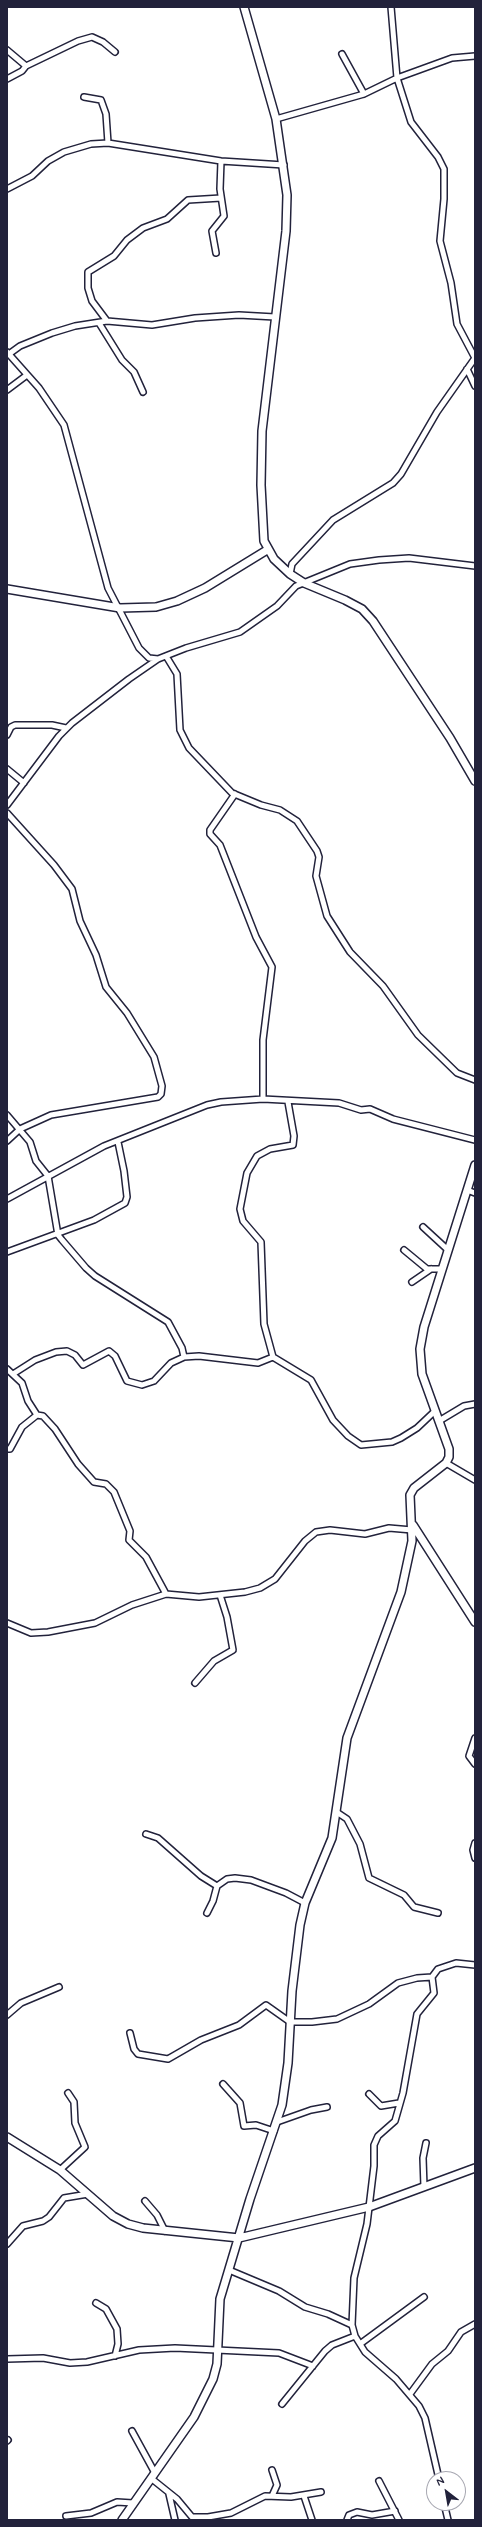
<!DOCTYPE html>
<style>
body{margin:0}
#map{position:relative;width:482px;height:2527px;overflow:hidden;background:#fff;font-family:Mynerve,sans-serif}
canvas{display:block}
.frame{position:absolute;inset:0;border:8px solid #22223b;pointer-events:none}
.north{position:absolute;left:426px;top:2471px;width:40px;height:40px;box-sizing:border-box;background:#fff;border:1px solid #a7a7b1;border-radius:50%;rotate:329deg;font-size:11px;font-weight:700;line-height:16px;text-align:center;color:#22223b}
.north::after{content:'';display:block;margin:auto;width:14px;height:18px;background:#22223b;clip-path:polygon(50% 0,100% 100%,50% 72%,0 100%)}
</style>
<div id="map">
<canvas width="482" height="2527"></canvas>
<div class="frame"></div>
<div class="north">N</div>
</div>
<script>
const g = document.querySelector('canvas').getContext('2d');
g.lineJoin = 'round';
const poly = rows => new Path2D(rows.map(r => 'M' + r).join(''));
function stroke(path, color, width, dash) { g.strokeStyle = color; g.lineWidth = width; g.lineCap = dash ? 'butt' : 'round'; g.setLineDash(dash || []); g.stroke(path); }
const street = poly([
 [7,50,26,66,22,71,7,79],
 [342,54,364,94],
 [26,66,78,41,92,37,103,42,115,52],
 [84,97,101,100,106,114,108,143],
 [276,119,364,94,397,78,452,58,475,56],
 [7,189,32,176,48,161,64,152,91,144,108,143,221,161,284,165],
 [216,253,212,231,224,216,220,189,221,161],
 [107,321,92,301,88,288,88,272,114,256,127,240,143,228,167,219,188,200,221,198],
 [99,323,122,360,134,372,143,392],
 [7,352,39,388,64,425,108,588,139,648,149,658,158,659],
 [9,354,20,346,52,333,75,326,107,321,152,325,195,318,239,315,275,317],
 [467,369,475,386],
 [7,390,27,375],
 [290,574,292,564,333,520,393,483,401,474,437,412,475,358,457,324,451,283,440,241,444,199,444,169,438,157,411,122,397,78,391,7],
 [166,656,177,674,180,730,189,748,232,793,261,805,280,810,297,821,317,851,319,857,316,876,327,916,350,952,383,986,418,1035,457,1073,475,1080],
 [7,735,11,727,15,725,52,725,66,728],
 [7,769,24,783],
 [235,794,210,830,210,834,220,845,256,937,272,967,263,1040,263,1099],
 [7,805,59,736,72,723,129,679,158,659,186,648,240,632,277,606,296,586,350,564,379,560,409,558,475,566],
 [7,813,54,865,72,889,80,921,96,955,106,987,127,1013,154,1057,162,1086,161,1094,158,1097,51,1115,20,1129,7,1141],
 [288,1102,294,1136,293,1145,270,1149,257,1156,247,1173,240,1209,243,1221,261,1242,264,1324,273,1357,311,1380,333,1420,348,1436,361,1445,392,1442,401,1438,417,1428,435,1411],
 [7,1115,30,1142,36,1161,48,1176,58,1235,62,1240,86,1268,95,1276,168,1322,182,1348,184,1357],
 [467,1190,475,1193],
 [7,1199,104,1146,207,1105,221,1102,263,1099,339,1103,361,1110,370,1109,393,1119,475,1140],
 [423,1227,448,1250],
 [404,1250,427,1269,442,1269],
 [7,1252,94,1220,125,1203,127,1197,124,1171,118,1142],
 [412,1282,431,1269],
 [7,1369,22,1383,28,1401,37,1415,43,1416,55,1429,78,1464,94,1482,106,1484,114,1492,130,1531,129,1540,146,1557,166,1594],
 [13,1374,35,1360,56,1352,67,1351,75,1355,83,1365,109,1351,115,1356,127,1381,142,1385,154,1381,171,1363,184,1357,199,1356,258,1363,273,1357],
 [439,1421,464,1406,475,1404],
 [7,1449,10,1449,22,1427,37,1415],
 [446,1463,475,1480],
 [7,1623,31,1633,48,1632,95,1623,132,1605,166,1594,199,1597,245,1592,260,1588,275,1579,305,1541,316,1532,330,1530,365,1534,389,1528,412,1530],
 [195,1683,214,1661,233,1650,227,1617,220,1595],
 [475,1738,469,1756,475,1764],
 [338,1813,347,1819,360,1844,369,1878,404,1895,414,1907,438,1913],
 [146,1834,158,1838,201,1876,217,1886],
 [475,1843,473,1850,475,1858],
 [207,1913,213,1901,217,1886,227,1879,235,1878,251,1880,286,1893,305,1903],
 [7,2015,21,2003,59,1987],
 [130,2033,134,2049,138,2054,168,2059,201,2040,239,2025,266,2005,290,2022,312,2022,337,2019,369,2004,398,1983,417,1978,432,1977],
 [223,2084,240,2103,244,2126,256,2125,274,2131],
 [369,2094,381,2106,399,2103],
 [277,2122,311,2110,327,2107],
 [60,2170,85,2147,75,2123,74,2102,68,2093],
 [424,2187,423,2158,426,2143],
 [145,2201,157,2215,165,2231],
 [7,2244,23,2226,43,2221,49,2217,64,2198,88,2194],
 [229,2270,279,2291,305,2307,328,2314,352,2325],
 [96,2303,106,2309,117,2329,118,2344,115,2356],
 [360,2344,424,2297],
 [7,2359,43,2358,70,2363,87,2362,139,2350,175,2348,279,2353,313,2366],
 [410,2394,432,2364,448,2351,461,2332,475,2324],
 [282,2404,325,2351,332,2345,355,2336],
 [132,2431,155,2473],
 [7,2441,8,2440],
 [272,2470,277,2485,272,2496],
 [152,2479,177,2499,192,2517,208,2517,231,2513,265,2496,291,2497,321,2492],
 [439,2479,425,2418,419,2406,396,2379,365,2352,355,2336,352,2325,354,2278,367,2224,374,2166,374,2145,378,2136,395,2121,403,2093,417,2014,434,1993,432,1977,438,1969,456,1963,475,1965],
 [379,2481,399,2520],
 [169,2494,175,2520],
 [304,2496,312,2520],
 [444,2503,448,2520],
 [66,2516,91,2513,117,2502,133,2503],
 [347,2520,349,2515,357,2512,372,2515,395,2511]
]);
const secondary = poly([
 [244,7,276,119,287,195,286,231,262,431,261,485,264,541,274,559,290,574,304,583,345,600,362,609,373,621,450,738,475,781],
 [7,589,120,608,156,607,177,601,205,588,267,550],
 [413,1525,475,1622],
 [7,2137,60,2170,113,2216,128,2224,143,2228,239,2238,369,2207,475,2168],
 [122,2520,194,2417,213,2379,217,2364,220,2299,250,2199,282,2105,288,2063,292,1991,300,1925,305,1903,332,1838,347,1738,401,1592,412,1541,410,1495,414,1488,446,1463,449,1457,449,1449,422,1374,420,1349,424,1327,475,1165]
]);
stroke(street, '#22223b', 8);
stroke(secondary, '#22223b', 10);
stroke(street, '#fff', 5);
stroke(secondary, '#fff', 7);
</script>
